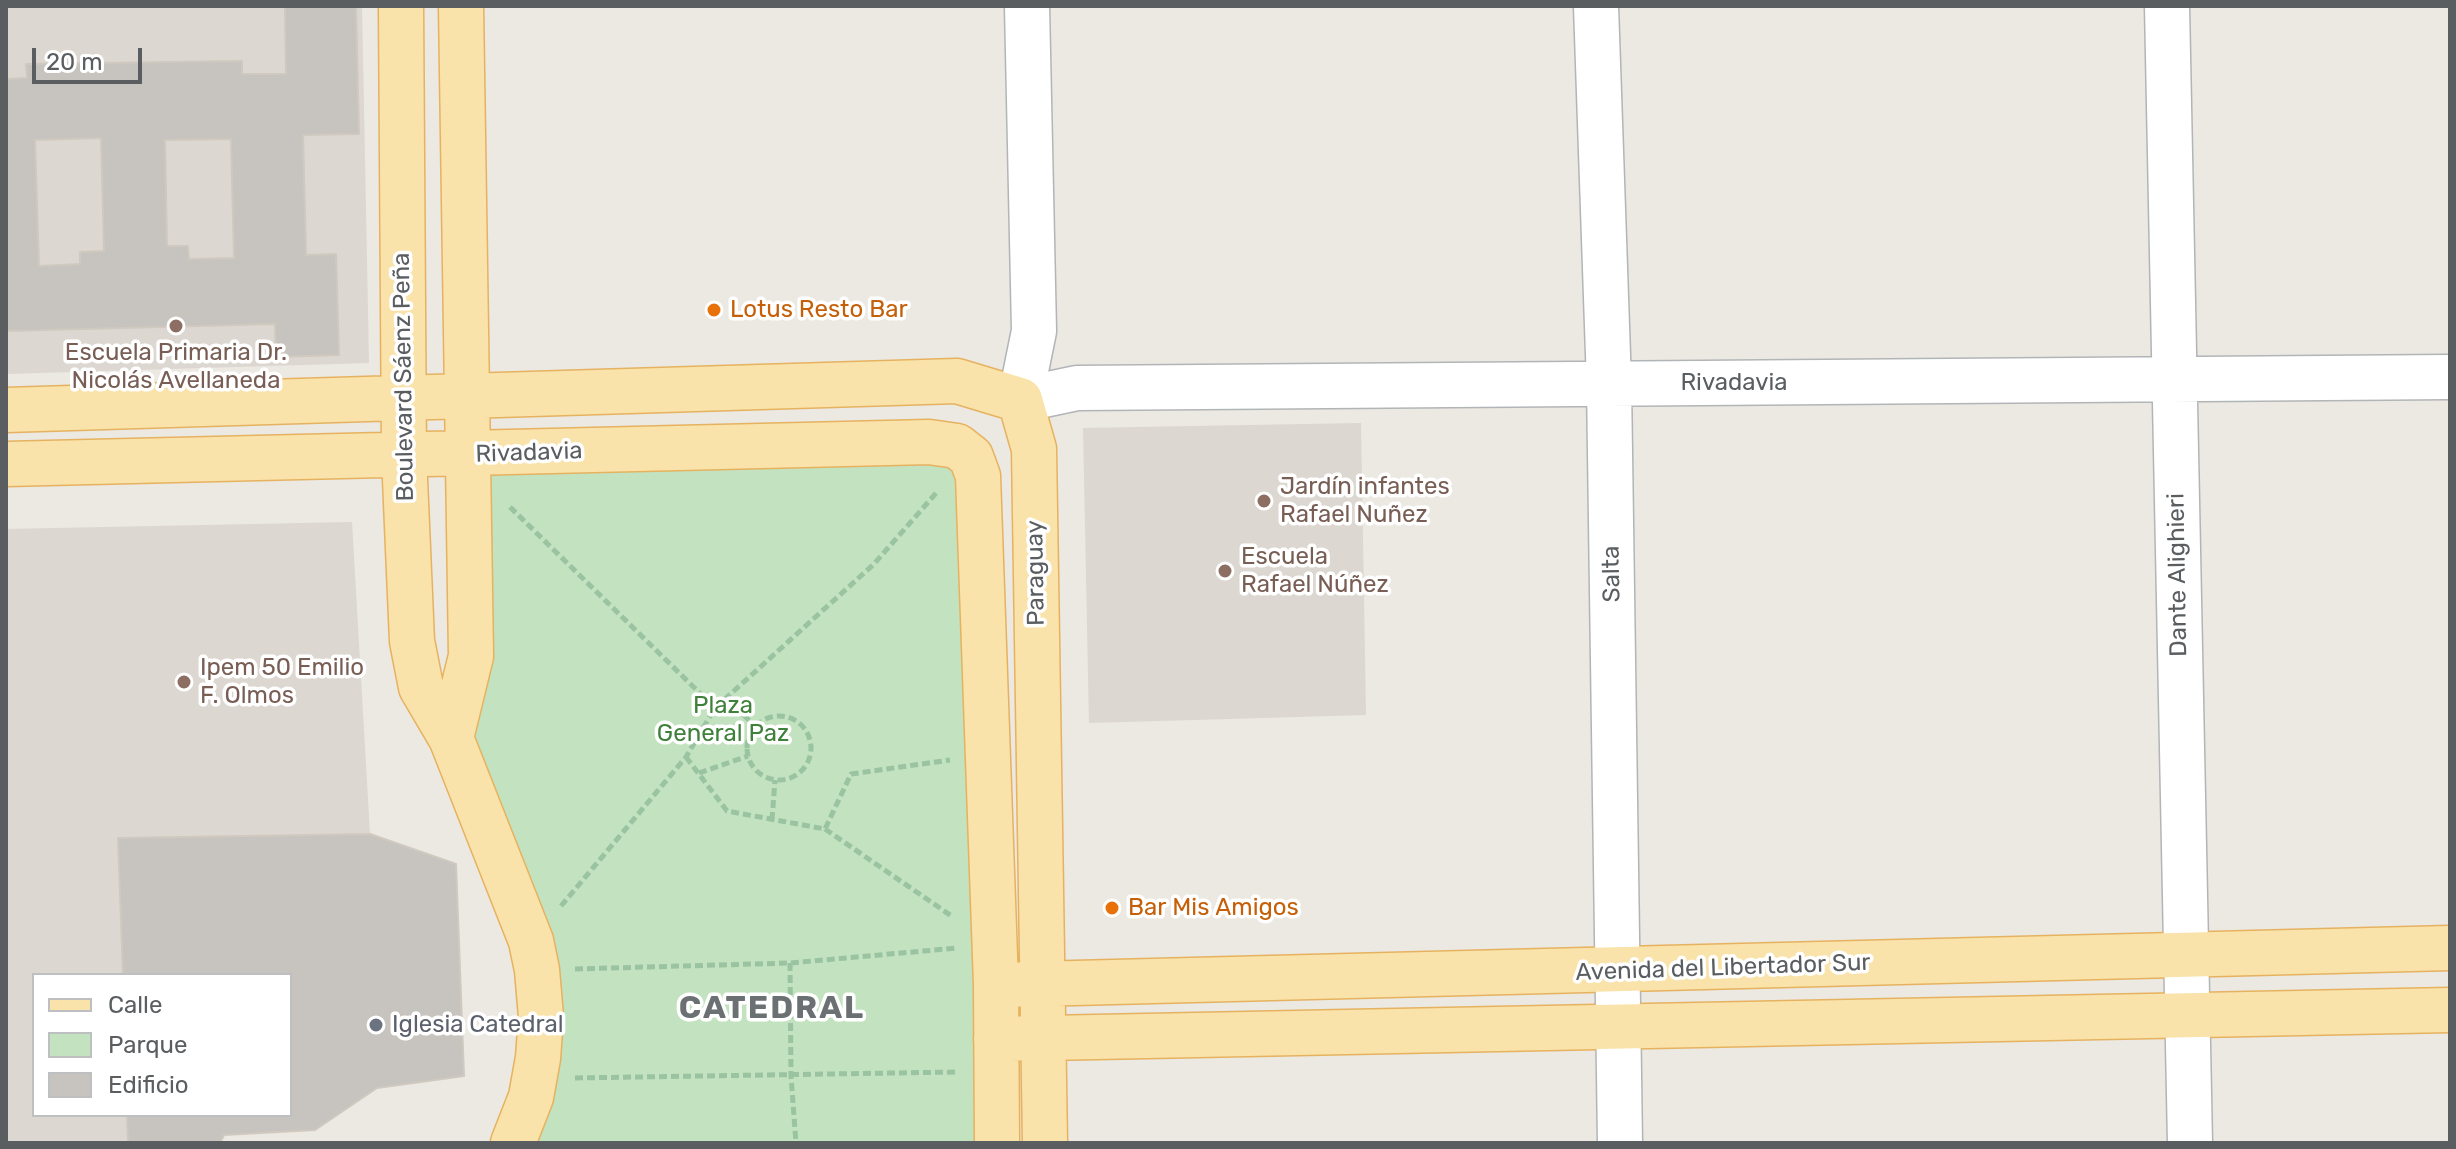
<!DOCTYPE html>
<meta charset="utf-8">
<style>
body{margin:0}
#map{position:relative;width:2456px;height:1149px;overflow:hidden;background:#ece8e2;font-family:Rubik,sans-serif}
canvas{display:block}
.frame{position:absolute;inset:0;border:8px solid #5a5e61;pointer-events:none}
.legend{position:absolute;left:32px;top:973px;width:260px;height:144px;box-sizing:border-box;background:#fff;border:2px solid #bdbfc0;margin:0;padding:10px 14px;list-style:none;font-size:24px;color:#5a5e61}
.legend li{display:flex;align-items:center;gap:16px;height:40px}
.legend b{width:40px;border:2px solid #bdbfc0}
.scale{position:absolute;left:32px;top:48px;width:110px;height:36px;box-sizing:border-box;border:4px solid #5a5e61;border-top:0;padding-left:10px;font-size:24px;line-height:28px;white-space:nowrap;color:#5a5e61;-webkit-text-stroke:6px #fff;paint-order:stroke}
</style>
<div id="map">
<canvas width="2456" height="1149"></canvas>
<div class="frame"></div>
<ul class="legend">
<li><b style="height:10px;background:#f9e3aa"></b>Calle</li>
<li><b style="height:22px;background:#c3e2bf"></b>Parque</li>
<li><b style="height:22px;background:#c7c3be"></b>Edificio</li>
</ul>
<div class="scale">20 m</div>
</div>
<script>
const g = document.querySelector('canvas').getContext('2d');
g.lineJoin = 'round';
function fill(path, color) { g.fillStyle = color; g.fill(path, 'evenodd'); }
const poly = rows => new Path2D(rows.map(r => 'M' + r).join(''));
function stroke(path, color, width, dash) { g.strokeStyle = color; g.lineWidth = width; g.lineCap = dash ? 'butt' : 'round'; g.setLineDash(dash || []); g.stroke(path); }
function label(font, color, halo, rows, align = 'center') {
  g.font = font + ' Rubik,sans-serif'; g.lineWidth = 7; g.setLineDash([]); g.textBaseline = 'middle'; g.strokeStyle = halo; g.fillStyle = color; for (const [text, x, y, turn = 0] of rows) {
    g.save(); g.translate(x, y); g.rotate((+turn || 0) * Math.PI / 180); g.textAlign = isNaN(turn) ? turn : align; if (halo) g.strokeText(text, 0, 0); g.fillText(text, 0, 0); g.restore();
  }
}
fill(poly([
 [6,6,362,6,369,363,6,374],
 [1361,423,1366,715,1089,723,1083,428],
 [352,522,370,834,119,838,123,975,34,975,34,1115,127,1115,128,1143,6,1143,6,529]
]), '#dcd7d0');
fill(poly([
 [957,446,997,1143,513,1143,541,1017,451,738,467,454]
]), '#c3e2bf');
const building = poly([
 [285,6,356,6,359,134,303,135,306,255,336,254,339,355,276,357,275,324,6,331,6,79,27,78,26,64,242,61,242,74,286,74,285,6],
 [101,138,104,251,80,252,80,264,39,266,35,140,101,138],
 [231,139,234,258,189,259,188,246,167,246,165,140,231,139],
 [370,834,456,864,464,1076,377,1088,315,1130,224,1135,220,1143,128,1143,127,1115,290,1115,290,975,123,975,118,838,370,834]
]);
fill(building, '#c7c3be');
stroke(building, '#d0c9c0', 2);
const minor = poly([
 [1027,6,1034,331,1020,400,1077,388,2450,377],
 [1596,6,1609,384,1620,1143],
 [2167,6,2190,1143]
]);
const major = poly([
 [401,6,404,456,412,641,421,687,451,738,531,941,537,970,541,1017,538,1058,531,1097,513,1143],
 [1020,400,1034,449,1045,1143],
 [6,410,957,381,1020,400],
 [971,457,978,476,996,985,997,1143],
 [6,464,929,442,957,446,971,457],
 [451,738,471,656,461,6],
 [996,985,2450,948],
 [996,1039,2450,1010]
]);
stroke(minor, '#b2b5b8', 47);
stroke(major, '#e6b260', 47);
stroke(poly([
 [510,507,715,708],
 [726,698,755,726],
 '747 748a32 32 0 1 1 64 0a32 32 0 1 1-64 0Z',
 [686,757,727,811,825,829,851,774,950,760],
 [699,773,748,756],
 [772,820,775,780],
 [825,829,953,917],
 [561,906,686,757,715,708,874,564,937,492],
 [790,963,791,1076,796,1143],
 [575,969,790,963,957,948],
 [575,1078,957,1072]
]), '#9ac3a1', 5, [8, 4]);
stroke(minor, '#fff', 44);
stroke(major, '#f9e3aa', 44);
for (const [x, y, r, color] of [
 [714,310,8,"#e8710a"],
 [176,326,8,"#8d6e63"],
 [1264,501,8,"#8d6e63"],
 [1225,571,8,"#8d6e63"],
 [184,682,8,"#8d6e63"],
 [1112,908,8,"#e8710a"],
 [376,1025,8,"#6b7280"]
]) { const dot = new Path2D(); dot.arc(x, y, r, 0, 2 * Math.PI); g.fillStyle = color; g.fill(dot); stroke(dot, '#fff', 3); }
label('24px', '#c56008', '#fff', [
 ["Lotus Resto Bar",730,310],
 ["Bar Mis Amigos",1128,908]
], 'left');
label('24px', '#785e54', '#fff', [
 ["Escuela Primaria Dr.",176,353,"center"],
 ["Nicolás Avellaneda",176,381,"center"],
 ["Jardín infantes",1280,487],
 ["Rafael Nuñez",1280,515],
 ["Escuela",1241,557],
 ["Rafael Núñez",1241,585],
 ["Ipem 50 Emilio",200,668],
 ["F. Olmos",200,696]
], 'left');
label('24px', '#5a5e61', '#fff', [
 ["Boulevard Sáenz Peña",404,377,-91],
 ["Rivadavia",1734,383],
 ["Rivadavia",529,453,-2],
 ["Paraguay",1036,573,-91],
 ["Salta",1612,574,-91],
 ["Dante Alighieri",2178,575,-91],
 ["Avenida del Libertador Sur",1723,968,-2]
]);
label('24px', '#3f803a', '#fff', [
 ["Plaza",723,706],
 ["General Paz",723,734]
]);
label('24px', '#5b616d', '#fff', [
 ["Iglesia Catedral",392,1025]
], 'left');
g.letterSpacing = '2px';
label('bold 32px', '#6b7073', '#fff', [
 ["CATEDRAL",772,1009]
]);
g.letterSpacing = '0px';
</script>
